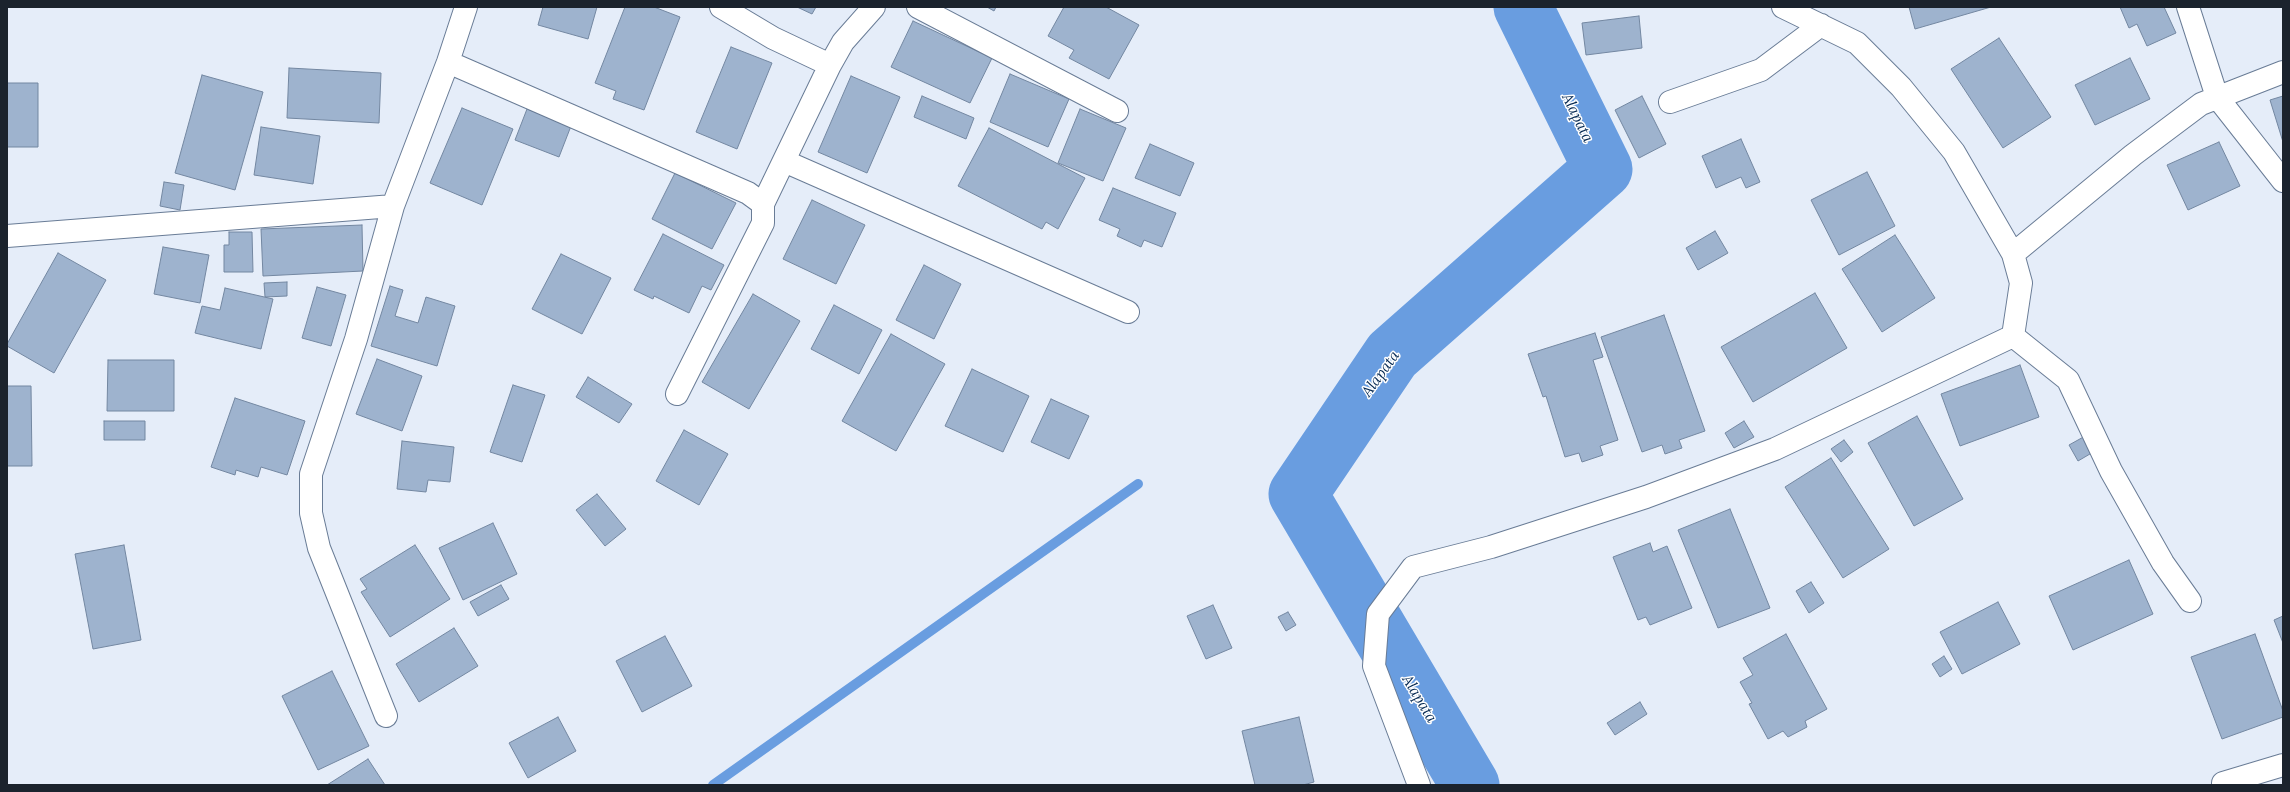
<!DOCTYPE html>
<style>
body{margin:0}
#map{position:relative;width:2290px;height:792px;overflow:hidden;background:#e5edf9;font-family:Lora,serif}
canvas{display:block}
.frame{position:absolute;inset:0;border:8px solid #1b232d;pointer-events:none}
</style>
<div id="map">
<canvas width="2290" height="792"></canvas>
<div class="frame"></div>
</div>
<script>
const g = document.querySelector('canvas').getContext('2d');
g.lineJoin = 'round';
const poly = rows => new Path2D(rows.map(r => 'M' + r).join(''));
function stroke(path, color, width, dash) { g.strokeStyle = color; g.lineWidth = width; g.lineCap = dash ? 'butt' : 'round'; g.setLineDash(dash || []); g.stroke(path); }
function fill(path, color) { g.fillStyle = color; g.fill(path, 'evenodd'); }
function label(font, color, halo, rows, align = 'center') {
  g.font = font + ' Lora,serif'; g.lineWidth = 3; g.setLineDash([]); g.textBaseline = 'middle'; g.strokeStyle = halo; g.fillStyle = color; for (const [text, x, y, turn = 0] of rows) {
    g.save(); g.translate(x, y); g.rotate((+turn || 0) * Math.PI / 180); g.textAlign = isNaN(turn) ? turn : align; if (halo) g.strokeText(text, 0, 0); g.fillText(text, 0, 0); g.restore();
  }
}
stroke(poly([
 [713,785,1138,484]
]), '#699de0', 10);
stroke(poly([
 [1470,785,1298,494,1392,355,1603,169,1523,7]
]), '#699de0', 59);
const building = poly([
 [543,7,597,7,588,39,538,25,543,7],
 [625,7,654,7,680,17,644,110,613,99,616,91,595,83,625,7],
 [797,7,816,7,812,14,797,7],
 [987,7,996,7,994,11,987,7],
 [1064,7,1106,7,1139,25,1109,79,1069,58,1074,50,1048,36,1064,7],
 [1909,7,1991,7,1915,29,1909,7],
 [2120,7,2164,7,2176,33,2147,46,2137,24,2129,28,2120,7],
 [1639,16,1642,48,1586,55,1582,23,1639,16],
 [913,21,992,58,970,103,891,67,913,21],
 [1999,38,2051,117,2003,148,1951,69,1999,38],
 [731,47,772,63,737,149,696,132,731,47],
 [2130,58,2150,99,2095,125,2075,85,2130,58],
 [289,68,381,73,379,123,287,118,289,68],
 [1010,74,1069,99,1048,147,990,122,1010,74],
 [202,75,263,92,235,190,175,173,202,75],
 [851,76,900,97,867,173,818,152,851,76],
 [7,83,38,83,38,147,7,147,7,83],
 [922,96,974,118,966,139,914,117,922,96],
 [1642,96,1666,144,1639,158,1615,110,1642,96],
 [2283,96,2283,142,2270,100,2283,96],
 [462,108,513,129,482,205,430,183,462,108],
 [527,109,571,126,559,157,515,140,527,109],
 [1080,109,1126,128,1103,181,1058,163,1080,109],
 [261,127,320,136,313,184,254,175,261,127],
 [989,128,1085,178,1058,229,1046,222,1042,229,958,186,989,128],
 [1741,139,1760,182,1746,188,1741,177,1716,188,1702,156,1741,139],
 [2219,142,2240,186,2188,210,2167,165,2219,142],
 [1150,144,1194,163,1180,196,1135,178,1150,144],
 [1867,172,1895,226,1839,255,1811,200,1867,172],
 [675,173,736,203,712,249,652,219,675,173],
 [164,182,184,185,180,210,160,206,164,182],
 [1113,188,1176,213,1162,247,1144,240,1141,247,1117,236,1120,229,1099,220,1113,188],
 [812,200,865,225,836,284,783,259,812,200],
 [362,225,363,271,263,276,261,229,362,225],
 [1715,231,1728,253,1698,270,1686,248,1715,231],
 [229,232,252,232,253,272,224,272,224,245,229,245,229,232],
 [663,234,724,265,711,290,702,286,689,313,654,296,653,299,634,290,663,234],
 [1895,235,1935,298,1882,332,1842,269,1895,235],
 [163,247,209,255,200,303,154,294,163,247],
 [58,253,106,280,54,373,7,346,7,344,58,253],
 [561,254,611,278,582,334,532,309,561,254],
 [924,265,961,284,934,339,896,320,924,265],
 [287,282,287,296,265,297,264,283,287,282],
 [390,286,403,290,395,316,418,323,426,297,455,306,437,366,371,346,390,286],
 [317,287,346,295,331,346,302,338,317,287],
 [225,288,273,299,261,349,195,333,202,306,220,310,225,288],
 [1815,293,1847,348,1753,402,1721,347,1815,293],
 [753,294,800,321,749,409,702,382,753,294],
 [834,305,882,330,859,374,811,349,834,305],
 [1664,315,1705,431,1679,440,1682,448,1665,454,1662,445,1642,452,1601,337,1664,315],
 [1595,333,1603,357,1593,360,1618,440,1600,446,1603,455,1582,462,1579,453,1565,457,1546,396,1543,397,1528,354,1595,333],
 [891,334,945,364,896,451,842,421,891,334],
 [377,359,422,376,402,431,356,414,377,359],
 [108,360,174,360,174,411,107,411,108,360],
 [2020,365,2039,417,1960,446,1941,394,2020,365],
 [972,369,1029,396,1003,452,945,426,972,369],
 [588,377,632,404,619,423,576,397,588,377],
 [513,385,545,395,522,462,490,452,513,385],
 [7,386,31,386,32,466,7,466,7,386],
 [235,398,305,421,287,475,261,467,258,477,236,470,235,475,211,467,235,398],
 [1051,399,1089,416,1069,459,1031,442,1051,399],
 [1917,416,1963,499,1914,526,1868,443,1917,416],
 [104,421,145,421,145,440,104,440,104,421],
 [1744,421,1754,437,1734,448,1725,433,1744,421],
 [684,430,728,454,699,505,656,481,684,430],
 [2087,435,2095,451,2078,461,2069,445,2087,435],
 [1844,440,1853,452,1841,462,1831,449,1844,440],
 [402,441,454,447,450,482,428,480,426,492,397,489,402,441],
 [1831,458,1889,549,1843,578,1785,487,1831,458],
 [597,494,626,529,605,546,576,510,597,494],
 [1730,509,1770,608,1718,628,1678,530,1730,509],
 [493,523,517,574,463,600,439,548,493,523],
 [1650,543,1653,552,1667,546,1692,608,1650,625,1646,617,1638,620,1613,557,1650,543],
 [124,545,141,640,93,649,75,554,124,545],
 [415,545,450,599,390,637,361,592,367,589,360,579,415,545],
 [2129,560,2153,614,2073,650,2049,596,2129,560],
 [1811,582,1824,603,1809,613,1796,591,1811,582],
 [501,585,509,599,478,616,470,602,501,585],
 [1998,602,2020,644,1962,674,1940,632,1998,602],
 [1213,605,1232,648,1206,659,1187,616,1213,605],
 [1288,612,1296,625,1286,631,1278,617,1288,612],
 [2283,616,2283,643,2274,620,2283,616],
 [454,628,478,666,419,702,396,664,454,628],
 [1786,634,1827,709,1805,721,1807,727,1788,737,1783,731,1768,739,1749,704,1752,703,1740,682,1753,675,1743,658,1786,634],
 [2255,634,2283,711,2283,717,2222,739,2191,657,2255,634],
 [665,636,692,686,642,712,616,661,665,636],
 [1944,656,1952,669,1940,677,1932,664,1944,656],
 [332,671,369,746,318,770,282,696,332,671],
 [1640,702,1647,714,1615,735,1607,723,1640,702],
 [558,717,576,751,528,778,509,743,558,717],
 [1299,717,1314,782,1303,785,1255,785,1242,731,1299,717],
 [368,759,385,785,327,785,368,759]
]);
fill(building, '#9eb3ce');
stroke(building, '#7387a1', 1);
const minor = poly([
 [721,7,773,38,830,65,843,42,874,7],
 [918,7,1117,111],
 [1783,7,1857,43,1901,87,1954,152,2013,254],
 [2188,7,2217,97,2283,181],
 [448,62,748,193,763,204,763,223,677,394],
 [1670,102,1761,70,1821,25],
 [784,161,1128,312],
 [763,204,830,65],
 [7,236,393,206,448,62,466,7],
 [2190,601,2163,563,2111,471,2068,380,2013,336,2021,283,2013,254,2133,155,2201,104,2283,72],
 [386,716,319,548,311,513,311,474,356,339,393,206],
 [2223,783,2283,765],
 [1419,785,1374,666,1378,614,1413,567,1491,547,1646,497,1775,449,2013,336]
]);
stroke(minor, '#697c96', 24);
stroke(minor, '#fff', 22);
label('italic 15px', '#052953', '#fff', [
 ["Alapata",1577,118,64],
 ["Alapata",1381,374,-54],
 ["Alapata",1419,699,59]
]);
</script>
